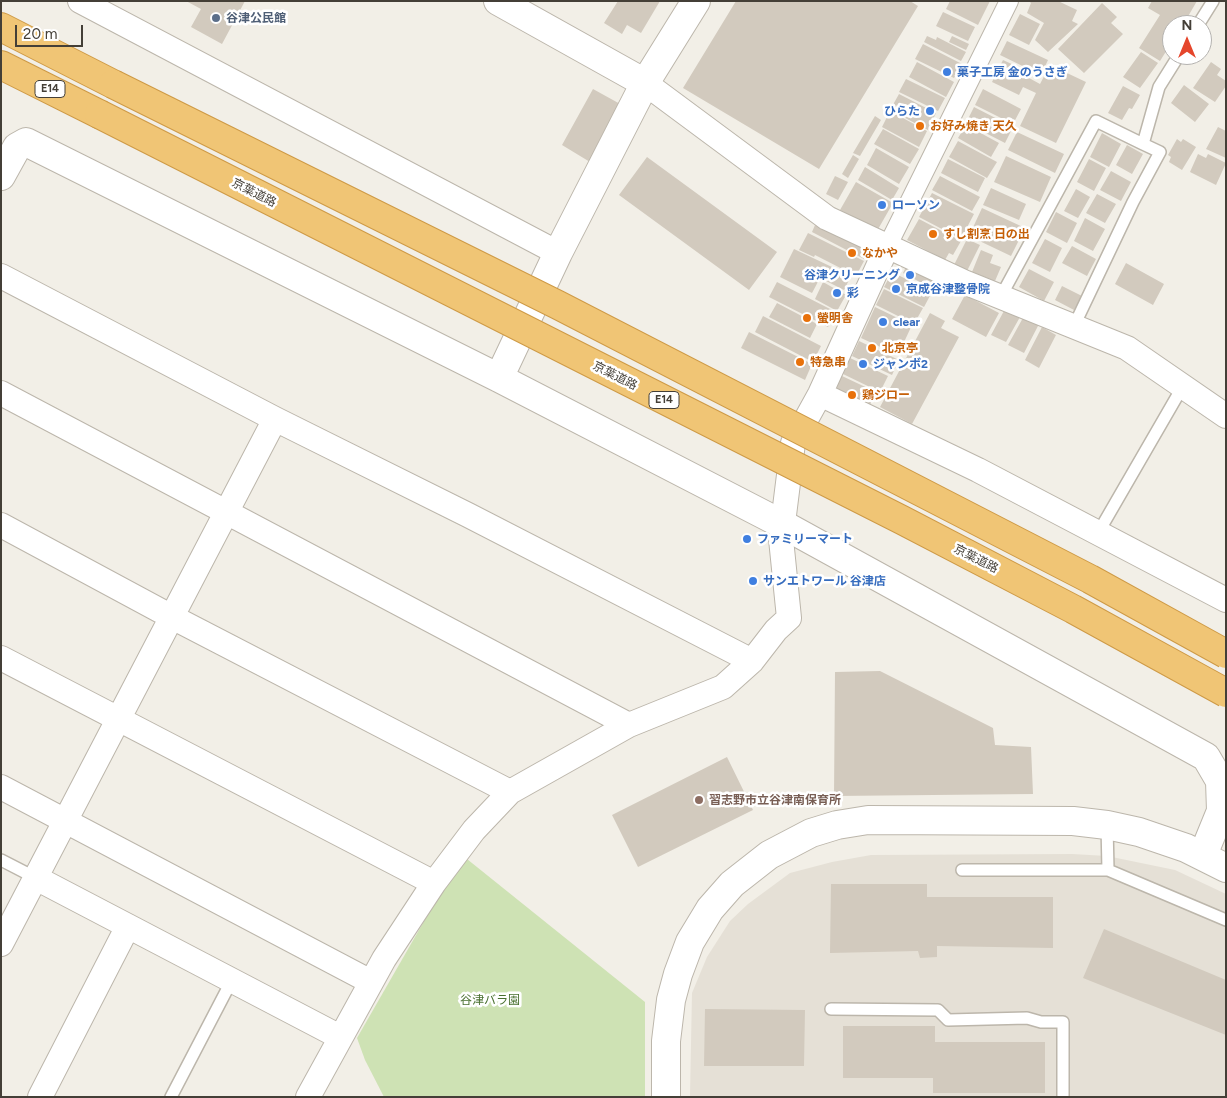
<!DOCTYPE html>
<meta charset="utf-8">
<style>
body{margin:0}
#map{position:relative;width:1227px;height:1098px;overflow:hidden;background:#f2efe7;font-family:Figtree,sans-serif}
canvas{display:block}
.frame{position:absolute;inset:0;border:2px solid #443f37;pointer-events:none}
.north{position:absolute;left:1162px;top:15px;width:50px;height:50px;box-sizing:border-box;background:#fff;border:1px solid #b4b2af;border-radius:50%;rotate:0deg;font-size:14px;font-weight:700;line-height:20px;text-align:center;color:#443f37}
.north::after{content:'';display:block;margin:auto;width:18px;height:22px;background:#e5462c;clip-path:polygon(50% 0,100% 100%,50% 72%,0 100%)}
.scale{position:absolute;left:15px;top:25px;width:68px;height:22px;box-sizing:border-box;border:2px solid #443f37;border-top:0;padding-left:6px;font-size:15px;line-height:18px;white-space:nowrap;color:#443f37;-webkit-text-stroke:4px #fff;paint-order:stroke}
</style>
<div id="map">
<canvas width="1227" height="1098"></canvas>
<div class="frame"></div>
<div class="north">N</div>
<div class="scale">20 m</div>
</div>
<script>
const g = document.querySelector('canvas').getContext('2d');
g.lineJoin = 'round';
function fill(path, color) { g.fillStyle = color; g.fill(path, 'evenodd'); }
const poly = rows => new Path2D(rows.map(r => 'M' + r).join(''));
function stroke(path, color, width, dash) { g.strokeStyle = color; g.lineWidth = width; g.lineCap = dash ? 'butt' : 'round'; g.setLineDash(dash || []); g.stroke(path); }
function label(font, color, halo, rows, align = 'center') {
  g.font = font + ' Figtree,"Noto Sans JP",sans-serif'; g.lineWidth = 5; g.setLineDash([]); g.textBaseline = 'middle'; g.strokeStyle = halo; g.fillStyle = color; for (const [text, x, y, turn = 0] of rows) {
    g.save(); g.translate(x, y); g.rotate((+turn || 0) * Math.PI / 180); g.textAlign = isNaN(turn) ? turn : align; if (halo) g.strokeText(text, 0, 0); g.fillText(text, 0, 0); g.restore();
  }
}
fill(poly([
 [1072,854,1107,856,1175,870,1226,894,1226,1097,690,1097,692,993,707,957,730,921,748,904,790,873,832,862,871,855]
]), '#e5e0d6');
fill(poly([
 [462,855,645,1002,645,1097,384,1097,365,1060,357,1038]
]), '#cee2b4');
fill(poly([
 [186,1,245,1,222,44,191,27,201,9],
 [618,1,660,1,641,33,627,25,622,34,604,23],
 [736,1,910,1,918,6,819,169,683,88],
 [950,1,990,1,978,25,946,9],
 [1029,1,1058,1,1077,10,1072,21,1078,24,1048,52,1035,40,1044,23,1027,13,1031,3],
 [1152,1,1197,1,1183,25,1172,25,1172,42,1160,61,1139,48,1160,15,1148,8],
 [1102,3,1117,17,1111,23,1123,34,1084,73,1058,49],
 [943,12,975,27,968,41,936,26],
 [1020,14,1040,24,1029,45,1009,35],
 [927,36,936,40,937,37,966,52,961,61,924,42],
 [952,36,969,44,966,50,949,42],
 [1007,41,1048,60,1041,75,1000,55],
 [923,44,962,64,954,78,915,59],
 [1141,52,1158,63,1140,88,1123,77],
 [1003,60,1031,73,1029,78,1040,84,1050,65,1086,82,1056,143,1020,126,1036,93,1023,87,1019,95,992,82],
 [917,62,954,82,946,97,909,77],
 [1211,62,1221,69,1217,75,1226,81,1226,86,1215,102,1193,88],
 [906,79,945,98,938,111,899,92],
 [1184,85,1209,104,1195,122,1171,103],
 [1123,86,1140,95,1132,109,1129,108,1122,120,1108,113],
 [593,89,622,105,590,162,562,145],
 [983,89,1021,109,1013,124,975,105],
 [899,94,936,113,928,130,890,110],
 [974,107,1013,127,1005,143,966,123],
 [890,111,927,131,919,147,882,127],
 [875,116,881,120,860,156,853,153],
 [966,125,999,143,991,157,958,138],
 [1218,127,1226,131,1226,158,1206,149],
 [883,129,919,149,910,164,874,144],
 [1017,132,1064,154,1055,173,1008,150],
 [1102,133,1121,144,1109,167,1090,157],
 [1177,139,1181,142,1183,139,1196,147,1182,170,1169,162,1171,157,1168,155],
 [958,141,997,162,987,178,949,157],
 [1127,145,1143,154,1132,174,1116,165],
 [876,148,909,167,899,184,867,165],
 [1198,154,1206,158,1208,154,1226,163,1216,185,1190,172],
 [853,155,859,159,848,178,842,174],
 [1006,156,1051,177,1040,202,994,182],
 [647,157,777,252,749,290,619,195],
 [948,159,985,178,978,192,941,173],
 [1089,159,1106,168,1094,191,1077,182],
 [865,167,899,188,892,200,858,180],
 [1111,171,1131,182,1121,201,1100,190],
 [835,176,848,182,838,200,826,194],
 [940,176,980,197,972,211,932,190],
 [856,182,893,203,877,231,840,210],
 [991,188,1026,204,1019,220,983,205],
 [1076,189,1090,197,1078,218,1064,211],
 [932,193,974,214,961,239,919,217],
 [1097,194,1116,204,1105,223,1086,213],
 [982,208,1025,228,1011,256,969,236],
 [1056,212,1077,223,1067,243,1046,232],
 [1085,218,1105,229,1093,251,1074,241],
 [919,219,961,241,953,255,949,253,945,260,907,240],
 [815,225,868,250,864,259,812,232],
 [808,233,864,261,856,276,815,255,814,257,799,250],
 [967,239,980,245,967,271,954,265],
 [1045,239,1062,248,1050,272,1032,263],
 [1072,246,1096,259,1087,276,1062,263],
 [794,249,851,276,844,290,820,278,812,293,780,277],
 [981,250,993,255,990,263,1001,267,995,281,972,272],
 [1126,263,1164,284,1153,305,1115,284],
 [907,265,935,280,931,288,903,273],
 [1029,269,1054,282,1044,301,1019,287],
 [892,272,932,292,924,307,884,287],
 [777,282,836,312,828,327,769,297],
 [823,282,846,295,837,311,815,299],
 [1062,286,1082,296,1074,310,1055,300],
 [884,289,923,308,914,324,876,305],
 [965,295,999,313,986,337,952,319],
 [777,303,817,324,810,338,769,317],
 [875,307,912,325,898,355,861,338],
 [1005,309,1020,317,1006,342,991,335],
 [930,313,945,321,941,328,959,337,912,424,880,407],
 [763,316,821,346,813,362,755,332],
 [1024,316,1039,324,1024,353,1008,345],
 [1042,327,1056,335,1039,368,1025,360],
 [749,332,812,364,805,380,741,348],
 [859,341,899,360,892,375,852,356],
 [850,358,888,376,880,392,843,374],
 [842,376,876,392,869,407,835,390],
 [880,671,993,728,995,745,1031,747,1033,794,834,796,835,672],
 [727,757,753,810,638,867,612,815],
 [831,884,927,884,927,897,1053,897,1053,948,937,946,937,957,920,958,918,951,830,953],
 [1104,929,1226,980,1226,1035,1083,978],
 [705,1009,805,1010,804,1066,704,1066],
 [843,1026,935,1026,935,1042,1045,1042,1045,1093,933,1093,933,1078,843,1078]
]), '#d2cabe');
const service = poly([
 [1198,25,1213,1],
 [1000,298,1096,121,1143,144],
 [1073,328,1133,202,1160,152,1143,144,1159,87,1179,55],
 [1098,533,1183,386],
 [1107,825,1108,870,1226,920],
 [1,860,36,878],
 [962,870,1108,870],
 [831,1009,938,1010,948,1020,1027,1018,1041,1022,1063,1022,1063,1097],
 [171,1097,232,980]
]);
const pedestrian = poly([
 [887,247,1009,1]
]);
const minor = poly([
 [80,1,558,253],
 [645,83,827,218,964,282,1127,348,1226,416],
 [1,276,275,419,468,515,752,661],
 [1,393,629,725],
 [820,394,978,470,1226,600],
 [1,525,172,617,510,792],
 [1,658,434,883],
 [1,787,371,982],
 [36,878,340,1037],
 [1,944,275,419],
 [40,1097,128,926],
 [308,1097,384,959,434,883,474,830,510,792,629,725,723,687,752,661,776,630,789,618,781,539,793,443,820,394,887,247]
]);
const tertiary = poly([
 [498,1,645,83],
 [1,176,17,147,26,142,499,378,782,524,1206,757,1220,781,1221,811,1203,855],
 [499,378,558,253,645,83,696,1],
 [666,1097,666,1041,671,1000,678,974,690,942,710,909,732,884,769,855,811,833,837,825,868,820,1073,821,1107,825,1139,832,1186,848,1226,868]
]);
const motorway = poly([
 [1,27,113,84],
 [1,65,99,114]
]);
stroke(service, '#bcb6ab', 14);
stroke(pedestrian, '#bcb6ab', 20);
stroke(minor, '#bcb6ab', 26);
stroke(tertiary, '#bcb6ab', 30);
stroke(motorway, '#ce9a46', 30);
stroke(service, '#fff', 11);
stroke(pedestrian, '#fff', 18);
stroke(minor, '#fff', 24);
stroke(tertiary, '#fff', 28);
stroke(motorway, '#f0c575', 28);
const motorwayBridge = poly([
 [113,84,558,305,1090,579,1226,654],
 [99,114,902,520,1073,609,1226,693]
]);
stroke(motorwayBridge, '#ce9a46', 30, []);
stroke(motorwayBridge, '#f0c575', 28);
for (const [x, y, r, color] of [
 [216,18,5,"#5c6f8a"],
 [947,72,5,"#3f7fe0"],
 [930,111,5,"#3f7fe0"],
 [920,126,5,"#e8710a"],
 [882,205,5,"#3f7fe0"],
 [933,234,5,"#e8710a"],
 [852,253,5,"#e8710a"],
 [910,275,5,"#3f7fe0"],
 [896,289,5,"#3f7fe0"],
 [837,293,5,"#3f7fe0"],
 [807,318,5,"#e8710a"],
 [883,322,5,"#3f7fe0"],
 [872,348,5,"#e8710a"],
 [800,362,5,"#e8710a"],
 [863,364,5,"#3f7fe0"],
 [852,395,5,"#e8710a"],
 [747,539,5,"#3f7fe0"],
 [753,581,5,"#3f7fe0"],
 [699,800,5,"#8d6e63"]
]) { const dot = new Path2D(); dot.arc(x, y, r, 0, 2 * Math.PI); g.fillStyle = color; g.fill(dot); stroke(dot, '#fff', 2); }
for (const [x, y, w] of [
 [50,89,30],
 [664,400,30]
]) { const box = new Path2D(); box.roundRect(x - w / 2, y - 8.5, w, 17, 4); g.fillStyle = '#fff'; g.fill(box); stroke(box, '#443f37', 1); }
label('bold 11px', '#443f37', null, [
 ["E14",50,89],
 ["E14",664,400]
]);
label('bold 12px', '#4e5e75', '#fff', [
 ["谷津公民館",226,18]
], 'left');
label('bold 12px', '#366cbe', '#fff', [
 ["菓子工房 金のうさぎ",957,72],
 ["ひらた",920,111,"right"],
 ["ローソン",892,205],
 ["谷津クリーニング",900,275,"right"],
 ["京成谷津整骨院",906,289],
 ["彩",847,293],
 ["clear",893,322],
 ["ジャンボ2",873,364],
 ["ファミリーマート",757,539],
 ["サンエトワール 谷津店",763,581]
], 'left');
label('bold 12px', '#c56008', '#fff', [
 ["お好み焼き 天久",930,126],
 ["すし割烹 日の出",943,234],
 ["なかや",862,253],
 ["螢明舎",817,318],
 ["北京亭",882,348],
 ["特急串",810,362],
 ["鶏ジロー",862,395]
], 'left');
label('12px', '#443f37', '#fff', [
 ["京葉道路",254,193,27],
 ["京葉道路",615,376,27],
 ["京葉道路",976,559,27]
]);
label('bold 12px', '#785e54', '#fff', [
 ["習志野市立谷津南保育所",709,800]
], 'left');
label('12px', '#497030', '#fff', [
 ["谷津バラ園",490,1000]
]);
</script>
